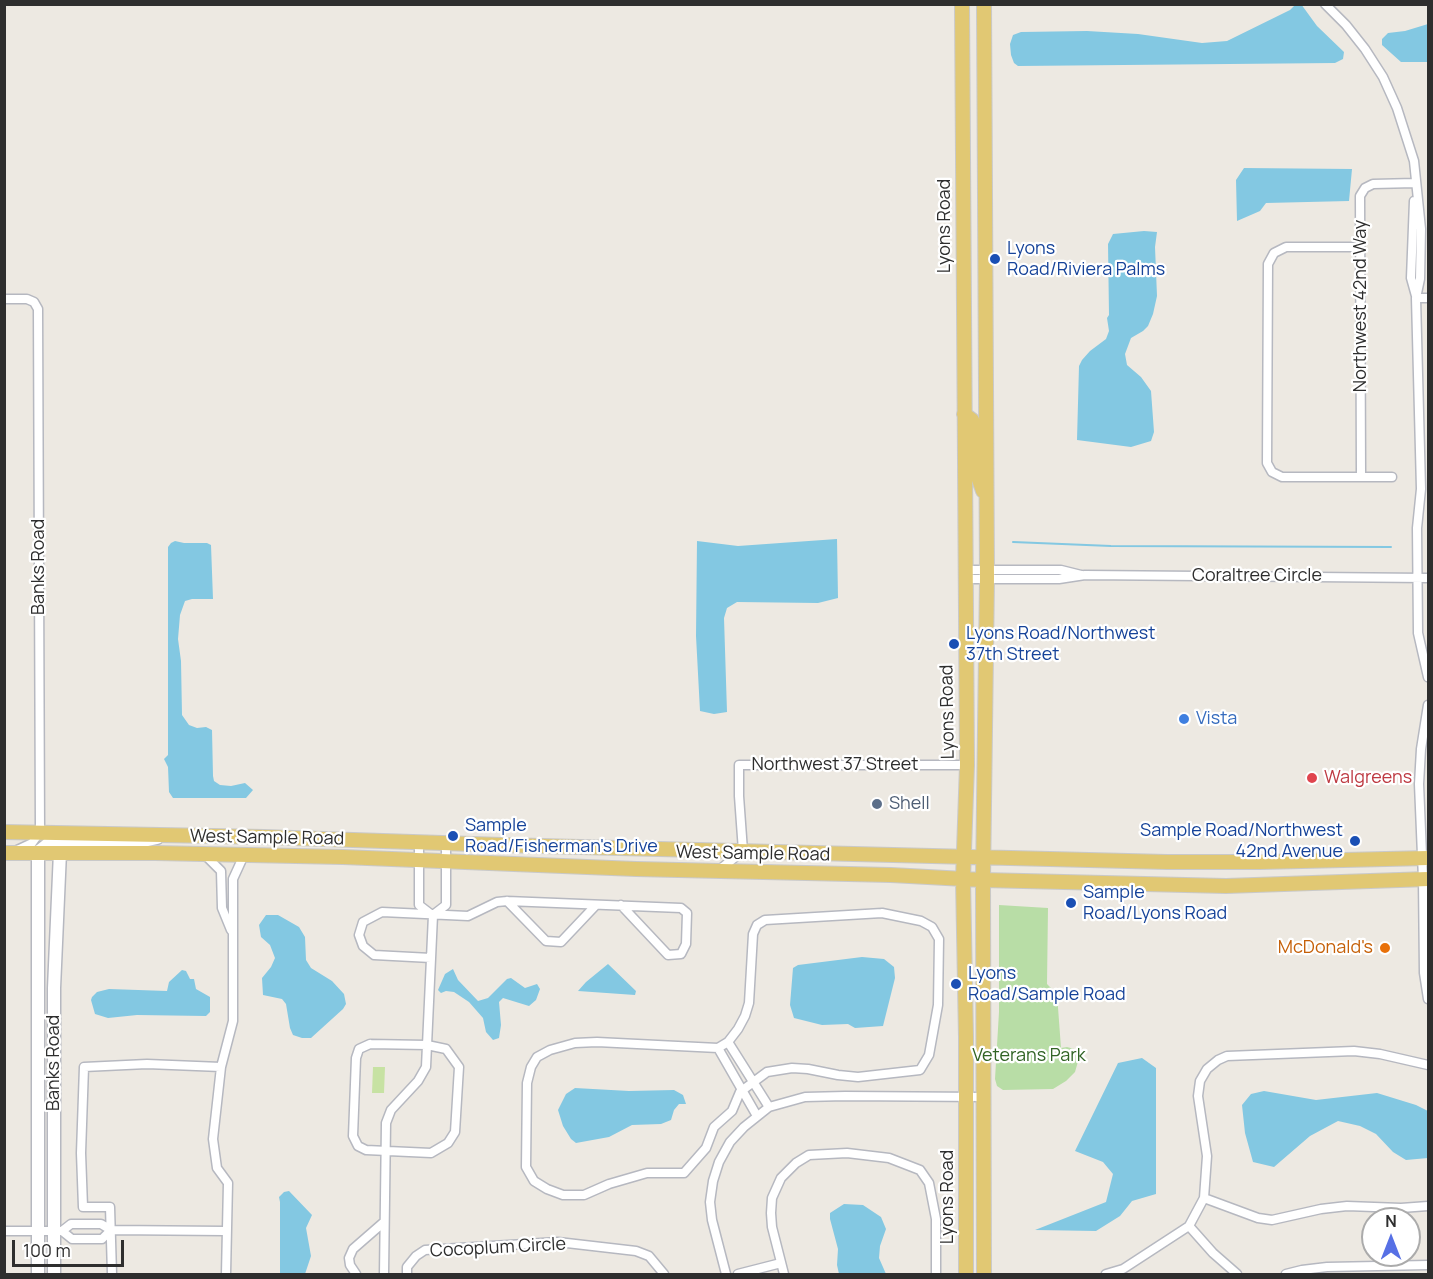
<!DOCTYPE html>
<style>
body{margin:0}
#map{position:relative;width:1433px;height:1279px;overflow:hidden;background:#ede9e2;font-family:Manrope,sans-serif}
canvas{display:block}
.frame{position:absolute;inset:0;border:6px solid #2e2e2e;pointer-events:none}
.north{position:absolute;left:1361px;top:1207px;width:60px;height:60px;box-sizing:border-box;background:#fff;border:2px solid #ababab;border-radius:50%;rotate:0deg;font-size:16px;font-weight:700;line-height:24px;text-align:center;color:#2e2e2e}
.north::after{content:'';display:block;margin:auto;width:21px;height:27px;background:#5770e5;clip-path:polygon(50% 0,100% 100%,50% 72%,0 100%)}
.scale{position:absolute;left:12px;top:1240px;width:112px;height:27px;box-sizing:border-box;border:3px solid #2e2e2e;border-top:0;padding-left:8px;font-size:18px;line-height:21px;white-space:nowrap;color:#2e2e2e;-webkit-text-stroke:4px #fff;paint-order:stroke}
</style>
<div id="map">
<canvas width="1433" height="1279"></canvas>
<div class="frame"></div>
<div class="north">N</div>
<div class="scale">100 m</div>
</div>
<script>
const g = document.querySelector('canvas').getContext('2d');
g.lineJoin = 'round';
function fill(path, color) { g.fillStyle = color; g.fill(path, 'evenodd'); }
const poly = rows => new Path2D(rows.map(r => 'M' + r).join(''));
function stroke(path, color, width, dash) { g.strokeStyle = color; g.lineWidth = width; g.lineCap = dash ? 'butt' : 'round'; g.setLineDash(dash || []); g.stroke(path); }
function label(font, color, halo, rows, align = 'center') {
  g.font = font + ' Manrope,sans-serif'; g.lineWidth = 4.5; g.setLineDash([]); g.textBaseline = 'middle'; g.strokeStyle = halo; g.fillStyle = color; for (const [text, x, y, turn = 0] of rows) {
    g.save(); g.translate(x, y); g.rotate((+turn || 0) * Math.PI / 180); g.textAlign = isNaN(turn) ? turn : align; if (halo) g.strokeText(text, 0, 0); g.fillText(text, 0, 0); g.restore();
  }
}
fill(poly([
 [999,905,1048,908,1047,984,1057,994,1061,1048,1067,1047,1081,1051,1075,1072,1066,1081,1053,1089,1003,1090,997,1086,995,1079,999,1012]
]), '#b8dda6');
fill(poly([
 [373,1067,385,1067,384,1093,372,1093]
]), '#c7e2a3');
fill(poly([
 [1301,4,1317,26,1344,52,1343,59,1335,63,1018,66,1014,63,1011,55,1010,44,1013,35,1021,32,1087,31,1138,34,1202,43,1227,41,1290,10,1295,5],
 [1428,24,1428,62,1401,62,1382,45,1382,39,1388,33,1405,31],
 [1244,168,1352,169,1349,201,1266,203,1260,211,1237,221,1236,180],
 [1144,231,1157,232,1155,247,1157,296,1153,314,1148,326,1143,331,1131,338,1125,354,1127,365,1141,377,1151,391,1154,432,1151,441,1131,447,1077,440,1079,366,1082,360,1090,351,1106,339,1109,331,1107,318,1109,315,1108,244,1113,234],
 [837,539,838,598,818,603,737,602,727,608,724,618,727,712,714,714,700,711,696,636,697,541,738,546],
 [175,541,184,543,207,543,211,545,213,599,192,599,185,601,180,615,178,639,181,661,182,715,189,725,197,728,206,727,212,730,213,776,214,781,220,785,231,786,245,783,253,790,246,798,173,798,169,792,168,767,164,759,168,755,168,547,171,543],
 [266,915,278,915,299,927,305,937,306,960,311,968,332,981,344,994,346,1004,343,1009,311,1038,302,1038,293,1035,290,1028,286,1004,282,999,263,995,262,978,271,967,275,958,270,945,261,937,259,925],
 [862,957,884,959,894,967,895,978,883,1026,855,1028,848,1024,822,1025,794,1018,790,1005,793,968,798,965],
 [608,964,636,991,635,995,578,991,586,982],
 [453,969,458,980,478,1001,488,998,507,979,511,978,525,988,537,984,540,989,536,1000,529,1006,503,998,499,1002,501,1025,499,1038,493,1040,486,1032,483,1018,469,1002,454,992,446,991,441,993,438,990,445,974],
 [182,970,186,971,190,979,194,979,196,989,210,997,210,1012,206,1016,137,1015,108,1018,95,1014,91,1000,92,997,97,992,109,989,167,991,169,982],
 [1142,1058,1156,1068,1156,1194,1132,1201,1120,1216,1096,1231,1035,1230,1106,1202,1113,1174,1103,1162,1075,1151,1118,1063],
 [575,1088,629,1091,674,1090,683,1095,686,1104,679,1104,674,1110,671,1120,661,1124,632,1125,609,1137,576,1143,571,1139,563,1126,558,1110,566,1094],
 [1264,1091,1316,1100,1377,1093,1416,1105,1428,1111,1428,1158,1406,1160,1393,1152,1376,1134,1360,1126,1338,1121,1310,1136,1274,1167,1253,1162,1245,1133,1242,1105,1251,1094],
 [289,1191,312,1215,306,1228,311,1256,305,1274,280,1274,280,1202,279,1197,284,1192],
 [844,1204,863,1205,881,1217,886,1229,880,1246,879,1258,886,1274,839,1274,837,1265,838,1249,830,1219,830,1213]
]), '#83c8e2');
stroke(poly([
 [1013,542,1111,546,1391,547]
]), '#83c8e2', 2);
const street = poly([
 [1325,4,1346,25,1365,49,1383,77,1397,108,1414,161,1421,229,1420,279,1416,298,1421,489,1417,528,1418,633,1428,677],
 [1414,201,1411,278,1416,296],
 [1360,247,1286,247,1274,253,1268,264,1267,463,1272,472,1282,477,1392,477],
 [1416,298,1428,298],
 [4,299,27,299,34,302,38,309,40,832,32,843,17,850],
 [1361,477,1360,196,1365,188,1373,184,1415,183],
 [964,570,1061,570,1081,575],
 [964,579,1059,579,1085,575,1428,578],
 [1428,705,1421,749,1419,784,1423,879,1424,973,1428,999],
 [419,841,419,905,432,915],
 [205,855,221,871,222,908,231,930],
 [719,870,743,851,739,796,739,765,967,765],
 [507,901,546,941,561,942,596,905],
 [882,913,921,921,932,927,939,939,938,1005,929,1055,920,1070,858,1077,838,1075,808,1069,792,1068,767,1072,740,1092,732,1111,714,1127,706,1148,684,1173,647,1173,609,1184,584,1195,563,1195,547,1189,534,1181,526,1167,527,1083,531,1067,537,1057,550,1050,575,1043,597,1042,718,1048,728,1042,738,1029,745,1016,749,1003,753,934,757,925,765,920,882,913],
 [433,915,446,905,446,843],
 [431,958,374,955,363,946,359,935,363,922,382,912,468,916,497,902,507,901,681,908,687,913,686,944,681,954,668,955,621,905],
 [728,1042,769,1107],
 [370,1044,427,1045,446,1049,459,1067,455,1132,448,1143,431,1153,366,1150,358,1146,353,1136,356,1058,359,1049,370,1044],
 [718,1048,757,1116],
 [1204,1198,1258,1218,1272,1220,1321,1209,1347,1206,1401,1208,1428,1206],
 [4,1231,62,1231,71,1224,101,1224,111,1230,225,1231],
 [62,1231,72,1239,102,1239,111,1230],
 [112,1274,110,1207,83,1207,81,1153,84,1067,147,1064,221,1067],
 [226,1274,228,1183,217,1168,213,1139,221,1067,233,1021,233,879,244,855],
 [356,1274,350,1265,349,1258,353,1249,384,1222],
 [384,1274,386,1123,391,1110,418,1081,426,1067,433,915],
 [407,1274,407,1267,416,1256,425,1250,558,1242,636,1251,649,1256,664,1274],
 [726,1274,712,1220,710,1202,713,1181,719,1162,730,1142,744,1127,769,1107,805,1097,845,1096,984,1097],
 [738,1274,781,1263],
 [784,1274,772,1227,771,1213,772,1198,781,1178,796,1163,809,1155,847,1153,889,1158,920,1170,929,1183,936,1219,936,1274],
 [1106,1274,1123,1269,1189,1226],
 [1237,1274,1213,1253,1189,1226,1204,1198,1207,1156,1198,1096,1200,1081,1207,1069,1218,1060,1227,1056,1354,1051,1380,1054,1428,1065],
 [1286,1274,1302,1270,1327,1267,1428,1265]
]);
const secondary = poly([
 [38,1274,38,852,53,840,139,842,157,838],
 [54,1274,54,988,60,852]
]);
const primary = poly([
 [962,4,967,765,963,879,966,1037,966,1274],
 [984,4,987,578,983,880,984,1274],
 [964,414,972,420,974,426,974,465,983,491],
 [4,832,264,837,502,845,1167,862,1260,862,1428,858],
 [4,853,155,853,343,857,636,869,891,875,983,880,1226,886,1428,879]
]);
stroke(street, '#b6b8c0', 11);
stroke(secondary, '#b6b8c0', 15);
stroke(primary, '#c9c9c9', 16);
stroke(street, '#fff', 8);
stroke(secondary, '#fff', 12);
stroke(primary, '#e1c873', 14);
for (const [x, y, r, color] of [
 [995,259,6,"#1a4fb4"],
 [954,644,6,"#1a4fb4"],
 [1184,719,6,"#3f7fe0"],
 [1312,778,6,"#e0444e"],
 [877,804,6,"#5c6f8a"],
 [453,836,6,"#1a4fb4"],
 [1355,841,6,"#1a4fb4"],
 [1071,903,6,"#1a4fb4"],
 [1385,948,6,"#e8710a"],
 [956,984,6,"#1a4fb4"]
]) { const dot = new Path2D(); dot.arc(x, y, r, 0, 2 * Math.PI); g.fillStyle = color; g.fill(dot); stroke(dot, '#fff', 2); }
label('18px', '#2e2e2e', '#fff', [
 ["Lyons Road",945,226,-90],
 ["Northwest 42nd Way",1361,306,-90],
 ["Banks Road",39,567,-90],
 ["Coraltree Circle",1257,576],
 ["Lyons Road",948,712,-91],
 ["Northwest 37 Street",835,765],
 ["West Sample Road",267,838,1],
 ["West Sample Road",753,854,1],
 ["Banks Road",54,1063,-90],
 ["Lyons Road",948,1197,-90],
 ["Cocoplum Circle",498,1248,-3]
]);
label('18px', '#164399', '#fff', [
 ["Lyons",1007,249],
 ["Road/Riviera Palms",1007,270],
 ["Lyons Road/Northwest",966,634],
 ["37th Street",966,655],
 ["Sample",465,826],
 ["Road/Fisherman's Drive",465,847],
 ["Sample Road/Northwest",1343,831,"right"],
 ["42nd Avenue",1343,852,"right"],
 ["Sample",1083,893],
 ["Road/Lyons Road",1083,914],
 ["Lyons",968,974],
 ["Road/Sample Road",968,995]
], 'left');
label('18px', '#366cbe', '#fff', [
 ["Vista",1196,719]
], 'left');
label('18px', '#be3a42', '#fff', [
 ["Walgreens",1324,778]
], 'left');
label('18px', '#4e5e75', '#fff', [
 ["Shell",889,804]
], 'left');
label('18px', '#c56008', '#fff', [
 ["McDonald's",1373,948]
], 'right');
label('18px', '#316425', '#fff', [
 ["Veterans Park",1029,1056]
]);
</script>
